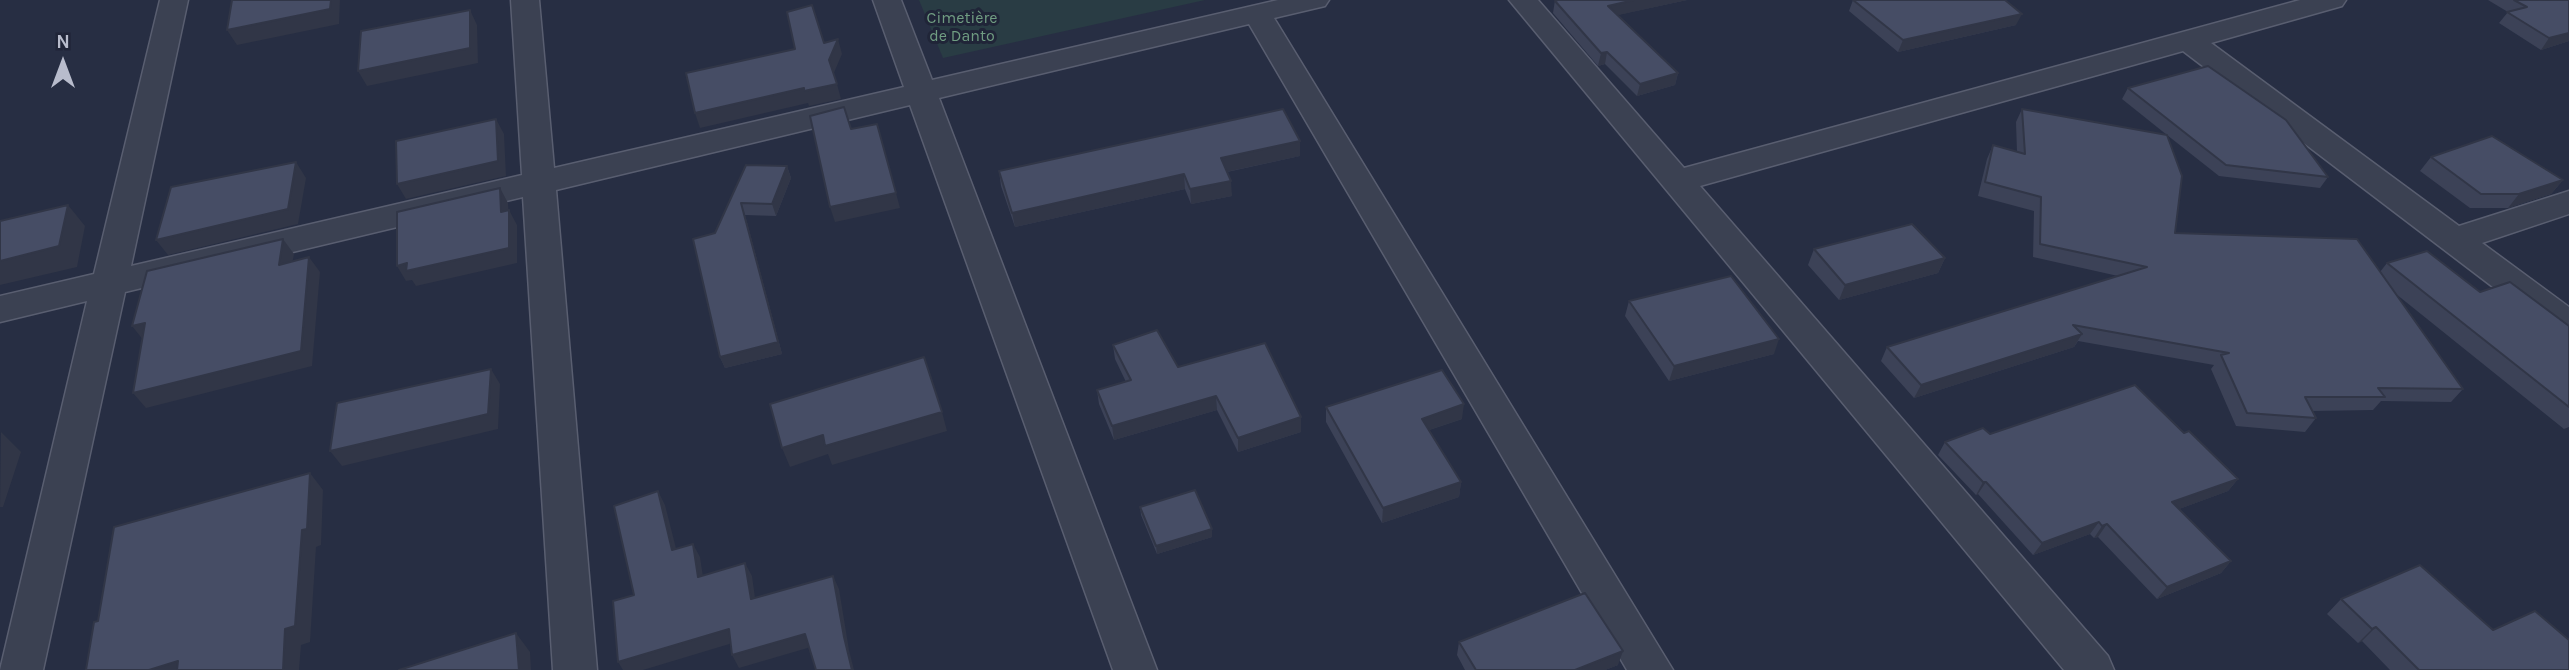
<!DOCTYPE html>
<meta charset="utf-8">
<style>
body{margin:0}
#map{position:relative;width:2569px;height:670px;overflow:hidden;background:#272e43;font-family:Karla,sans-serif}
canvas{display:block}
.north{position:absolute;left:28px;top:28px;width:70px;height:70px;-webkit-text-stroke:5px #202538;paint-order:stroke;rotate:0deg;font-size:19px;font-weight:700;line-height:28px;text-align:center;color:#b8bccc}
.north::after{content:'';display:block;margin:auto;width:24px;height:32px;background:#b8bccc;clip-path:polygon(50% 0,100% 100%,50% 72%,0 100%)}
</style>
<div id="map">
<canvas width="2569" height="670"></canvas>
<div class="north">N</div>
</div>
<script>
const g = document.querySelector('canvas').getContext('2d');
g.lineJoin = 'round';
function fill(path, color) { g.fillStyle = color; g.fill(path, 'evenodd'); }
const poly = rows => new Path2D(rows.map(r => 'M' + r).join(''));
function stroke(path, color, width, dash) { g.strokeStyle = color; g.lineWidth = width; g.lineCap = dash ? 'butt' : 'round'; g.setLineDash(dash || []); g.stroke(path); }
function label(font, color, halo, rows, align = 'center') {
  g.font = font + ' Karla,sans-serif'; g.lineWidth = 6; g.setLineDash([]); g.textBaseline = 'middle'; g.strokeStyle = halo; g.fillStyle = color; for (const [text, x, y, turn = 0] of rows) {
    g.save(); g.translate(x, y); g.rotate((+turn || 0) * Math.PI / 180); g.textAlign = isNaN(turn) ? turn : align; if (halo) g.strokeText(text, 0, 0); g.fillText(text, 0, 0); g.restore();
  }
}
fill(poly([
 [919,0,1205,0,943,58]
]), '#293c44');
const minor = poly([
 [160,0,188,0,131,266,522,175,511,0,539,0,554,168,904,87,873,0,901,0,932,80,1278,0,1329,0,1325,6,1274,18,1673,670,1627,670,1249,24,939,98,1157,670,1113,670,910,105,556,190,597,670,553,670,523,197,125,292,43,670,0,670,87,301,0,322,0,296,94,274,160,0],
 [1509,0,1538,0,1684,168,2300,0,2346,0,2342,6,2211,43,2459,226,2569,191,2569,214,2482,243,2569,307,2569,339,2556,335,2183,51,1700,186,2108,656,2114,670,2064,670,1509,0]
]);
stroke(minor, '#595e70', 3);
fill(minor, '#3b4152');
fill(poly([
 [1555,0,1687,0,1617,15,1678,73,1675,85,1637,96,1605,64,1598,66,1553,13],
 [1853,0,2016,25,1898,52,1849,11],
 [2488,0,2569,0,2569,41,2541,50,2499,23,2508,12],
 [2128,88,2328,177,2320,188,2219,176,2167,135,2175,233,2380,272,2387,263,2480,292,2569,326,2569,427,2564,429,2396,294,2463,389,2451,402,2381,401,2373,410,2312,411,2316,418,2305,432,2236,426,2211,369,2214,365,2078,341,2074,347,1914,398,1881,361,1887,347,2118,276,2033,257,2034,211,1978,196,1987,159,1993,145,2017,152,2016,122,2022,109,2167,135,2122,99],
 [1300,156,1227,172,1232,196,1191,204,1185,189,1015,227,1001,186,999,171],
 [2431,157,2563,180,2551,194,2508,208,2470,208,2420,171],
 [746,165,787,166,791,178,776,216,745,215,782,354,725,368,720,357,715,233],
 [1814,249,1945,258,1938,273,1839,300,1808,265],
 [1629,301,1774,354,1669,381,1625,316],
 [1113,345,1178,367,1301,417,1301,432,1238,452,1217,410,1114,440,1099,404,1097,390,1126,382,1115,359],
 [1326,407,1462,419,1429,430,1461,482,1459,497,1382,523,1326,422],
 [2184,433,2238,479,2228,491,2179,509,2231,561,2221,573,2157,599,2098,537,2094,538,2090,534,2033,555,1978,494,1976,495,1938,455,1945,442,1990,434],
 [1140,507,1212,537,1157,554,1141,515],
 [2341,599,2493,630,2569,670,2390,670,2362,641,2358,643,2327,614],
 [1459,642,1618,665,1605,670,1465,670,1457,655]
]), '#3c4257');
fill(poly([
 [331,0,340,0,339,24,237,45,227,30],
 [1634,0,1687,0,1605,18,1608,6],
 [470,10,477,25,478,63,367,86,358,71],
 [2022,14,2016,25,1898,52,1903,40],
 [2569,33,2569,41,2541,50,2549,38],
 [838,39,842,54,833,75,829,60],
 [1607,52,1605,64,1598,66,1601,53],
 [1678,73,1675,85,1637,96,1640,84],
 [837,84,841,99,809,106,808,103,700,128,695,113,804,88],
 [496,119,504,134,506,176,406,199,397,184],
 [1300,141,1300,156,1221,173,1221,158],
 [296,162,306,178,298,224,168,255,156,240],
 [787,166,791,178,776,216,772,204],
 [1184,174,1185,189,1015,227,1012,213],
 [2563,180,2551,194,2508,208,2519,194],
 [1231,181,1232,196,1191,204,1190,189],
 [500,188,508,203,509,221,509,210,517,225,517,263,416,286,412,280,406,281,397,266,501,212],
 [896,193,900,208,835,222,830,207],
 [741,203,745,215,782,354,725,368,720,357],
 [68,205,85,226,77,267,0,285,0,261],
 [283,239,294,254,289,280,279,265],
 [309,257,320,272,312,366,146,408,133,393],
 [1945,258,1938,273,1839,300,1845,285],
 [145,323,144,341,132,326],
 [2082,334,2074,347,1914,398,1921,385],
 [1779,339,1774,354,1669,381,1674,366],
 [491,369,500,384,498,429,342,466,330,451],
 [1216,396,1217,410,1114,440,1112,426],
 [1464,404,1462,419,1420,433,1422,419],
 [942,412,947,431,832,465,828,454,790,467,782,448,823,435],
 [1301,417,1301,432,1238,452,1238,438],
 [1,432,21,452,3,507,0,507],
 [310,473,323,490,321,545,316,547,310,642,301,645,299,670,283,670,285,629],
 [2238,479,2228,491,2163,515,2172,502],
 [1461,482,1459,497,1382,523,1383,508],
 [1983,482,1986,482,1978,494,1976,495],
 [658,491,665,505,680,564,672,550],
 [2099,522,2090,534,2033,555,2042,543],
 [2107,524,2098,537,2094,538,2102,526],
 [1212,529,1212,537,1157,554,1156,546],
 [693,544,700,557,705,590,698,577],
 [2231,561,2221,573,2157,599,2167,587],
 [745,563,752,576,757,612,751,599],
 [833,576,839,589,849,650,854,670,852,670,844,637],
 [2376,627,2362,641,2358,643,2372,629],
 [729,629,736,642,643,670,623,670,618,662],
 [516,633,530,652,531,670,519,670],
 [805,634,811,647,739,668,732,655],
 [1623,651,1618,665,1605,670,1575,670],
 [178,661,188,670,149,670]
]), '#313647');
const building = poly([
 [232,0,331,0,330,9,227,30,232,0],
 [1558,0,1634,0,1608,6,1678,73,1640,84,1607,52,1601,53,1555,1,1558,0],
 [1853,0,2005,0,2022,14,1903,40,1853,0],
 [2514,0,2569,0,2569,33,2549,38,2507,12,2527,7,2514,0],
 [812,5,824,43,838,39,829,60,837,84,804,91,804,88,695,113,686,73,795,49,787,12,812,5],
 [470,10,470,48,358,71,361,31,470,10],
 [2208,66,2286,120,2328,177,2226,165,2128,88,2208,66],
 [844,107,851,129,877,124,896,193,830,207,810,116,844,107],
 [1283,109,1300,141,1221,158,1231,181,1190,189,1184,174,1012,213,999,171,1283,109],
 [2022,109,2167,135,2182,176,2175,233,2357,239,2463,389,2378,388,2385,397,2305,397,2316,418,2247,413,2221,355,2229,353,2073,325,2082,334,1921,385,1887,347,2147,267,2040,244,2041,197,1985,182,1993,145,2025,154,2022,109],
 [496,119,498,161,397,184,396,141,496,119],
 [2492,136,2563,180,2519,194,2481,194,2431,157,2492,136],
 [296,162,288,209,156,240,171,187,296,162],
 [746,165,787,166,772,204,741,203,778,342,720,357,693,239,715,233,746,165],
 [500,188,501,212,509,210,509,248,406,271,407,263,397,266,397,212,500,188],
 [68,205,59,246,0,261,0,221,68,205],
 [1912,224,1945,258,1845,285,1814,249,1912,224],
 [283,239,279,265,309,257,301,351,133,393,145,323,132,326,147,271,283,239],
 [2427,251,2480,292,2510,282,2569,326,2569,407,2387,263,2427,251],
 [1731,276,1779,339,1674,366,1629,301,1731,276],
 [1157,330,1178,367,1265,343,1301,417,1238,438,1216,396,1112,426,1097,390,1131,380,1113,345,1157,330],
 [924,357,942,412,825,446,823,435,782,448,770,404,924,357],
 [491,369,488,414,330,451,337,403,491,369],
 [1442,370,1464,404,1422,419,1461,482,1383,508,1326,407,1442,370],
 [2135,385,2184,433,2189,431,2238,479,2172,502,2231,561,2167,587,2107,524,2102,526,2099,522,2042,543,1986,482,1983,482,1945,442,1983,428,1990,434,2135,385],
 [310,473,307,529,302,530,295,626,285,629,283,670,177,670,178,661,149,670,86,670,94,622,98,621,114,527,310,473],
 [1195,490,1212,529,1156,546,1140,507,1195,490],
 [658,491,672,550,693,544,698,577,745,563,751,599,833,576,844,637,852,670,816,670,805,634,732,655,729,629,618,662,613,601,634,595,614,506,658,491],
 [2420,565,2493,630,2535,611,2569,640,2569,670,2419,670,2376,627,2372,629,2341,599,2420,565],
 [1585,593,1623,651,1575,670,1476,670,1459,642,1585,593],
 [516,633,519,670,399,670,516,633]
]);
fill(building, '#464d65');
stroke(building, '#313647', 2);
label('16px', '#709d82', '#202538', [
 ["Cimetière",962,18],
 ["de Danto",962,36]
]);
</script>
